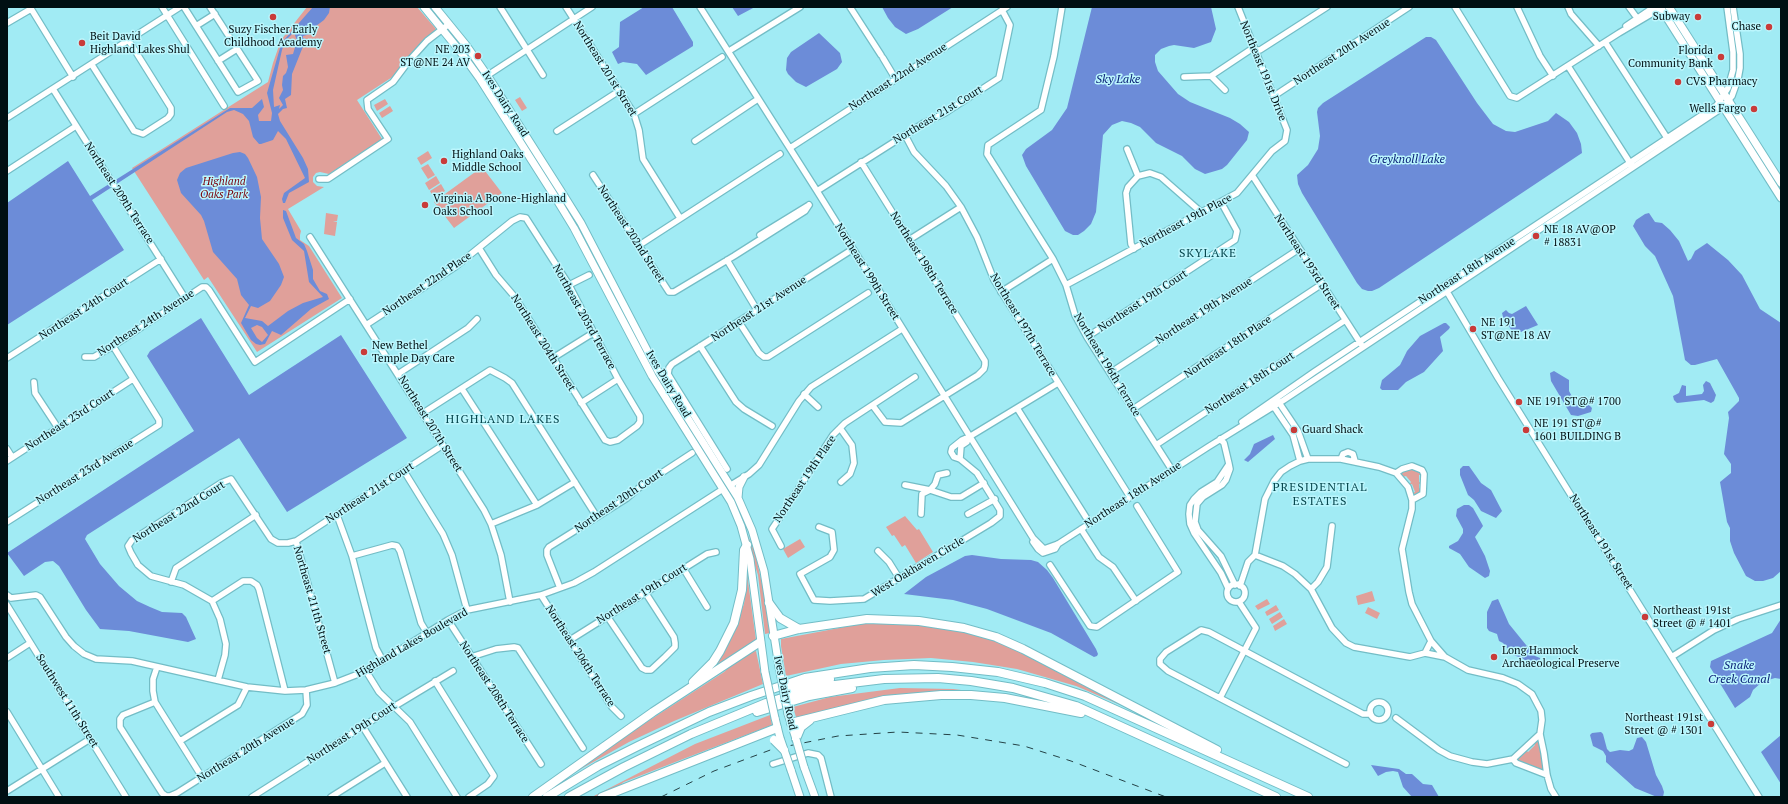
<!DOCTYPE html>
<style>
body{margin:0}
#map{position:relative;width:1788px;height:804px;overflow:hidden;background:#a1ebf4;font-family:"PT Serif",serif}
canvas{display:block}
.frame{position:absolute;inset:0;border:8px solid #000f12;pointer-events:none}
</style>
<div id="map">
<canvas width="1788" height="804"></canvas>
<div class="frame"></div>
</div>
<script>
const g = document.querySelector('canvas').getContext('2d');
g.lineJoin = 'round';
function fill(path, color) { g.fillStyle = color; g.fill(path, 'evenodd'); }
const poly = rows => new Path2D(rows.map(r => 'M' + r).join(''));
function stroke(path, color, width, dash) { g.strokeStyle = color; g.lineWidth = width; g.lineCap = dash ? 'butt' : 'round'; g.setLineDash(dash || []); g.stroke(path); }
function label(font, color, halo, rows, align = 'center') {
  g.font = font + ' "PT Serif",serif'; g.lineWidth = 3; g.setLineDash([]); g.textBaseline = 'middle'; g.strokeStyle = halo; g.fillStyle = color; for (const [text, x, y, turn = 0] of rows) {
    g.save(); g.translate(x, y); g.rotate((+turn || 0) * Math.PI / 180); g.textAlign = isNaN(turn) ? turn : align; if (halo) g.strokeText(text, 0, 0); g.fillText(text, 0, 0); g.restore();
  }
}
fill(poly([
 [307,7,417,7,436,29,408,57,397,74,357,100,382,139,329,174,320,172,316,173,313,177,313,182,317,186,324,187,288,209,301,231,300,235,300,240,309,246,342,298,257,352,208,277,204,280,132,168,268,82,273,63,281,40],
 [520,97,527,108,522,111,515,100],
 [385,99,388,104,377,111,374,105],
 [390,106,393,111,382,118,379,113],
 [428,151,432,158,421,165,417,158],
 [428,164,435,175,428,179,421,168],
 [482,167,502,193,454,228,434,202],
 [436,176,440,183,429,190,425,183],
 [441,184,445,191,434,198,430,191],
 [326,213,338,215,337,221,333,221,337,222,335,236,324,234],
 [1412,468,1412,470,1416,471,1417,469,1422,475,1419,475,1419,482,1422,483,1419,484,1419,488,1421,489,1421,493,1415,496,1412,493,1415,492,1412,484,1409,485,1411,482,1406,476,1403,477,1401,474,1401,472],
 [735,504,755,553,765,597,770,633,765,634,758,575],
 [905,516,917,530,919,529,933,552,916,563,905,545,902,547,894,535,892,536,886,527],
 [800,539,805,547,788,558,783,549],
 [747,574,756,640,706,675,725,650,731,638,744,604],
 [1372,591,1375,601,1358,605,1356,596],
 [1267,599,1270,604,1258,610,1255,606],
 [1276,605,1279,610,1267,616,1265,612],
 [1368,607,1380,613,1377,619,1365,613],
 [1280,612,1283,617,1272,624,1269,619],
 [1284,619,1287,624,1275,631,1273,626],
 [876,621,926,623,1001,641,1151,718,1076,686,1017,669,973,662,931,658,884,660,841,664,786,676,781,646,781,639],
 [756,651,763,684,674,721,629,742,572,774,622,738,724,672,730,666,751,652],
 [900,688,953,689,995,694,925,693,886,696,797,718,796,717,793,707,830,697],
 [770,715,772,725,678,761,624,782,616,788,595,797,592,797,695,744],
 [1539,739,1544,769,1541,771,1517,761,1516,758,1526,750,1528,752,1535,745,1533,742]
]), '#e0a09a');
fill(poly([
 [313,7,330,7,329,13,324,20,312,29,310,34,303,36,303,38,306,39,292,74,291,95,285,99,287,108,283,109,278,114,280,121,303,158,308,169,309,182,289,193,285,203,283,203,282,199,284,193,305,178,286,139,278,131,273,140,261,144,259,144,253,137,249,121,243,114,234,110,227,112,92,200,124,250,7,325,7,203,68,161,90,196,230,108,252,108,262,99,264,107,258,115,259,121,271,121,272,113,267,93,280,48,284,40],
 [294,32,297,41,293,54,286,55,288,67,286,73,283,76,282,85,283,90,279,98,283,105,279,109,280,105,274,107,273,90,282,50,285,41],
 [644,7,672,7,693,42,693,46,690,48,646,75,637,64,623,62,618,64,612,52,619,47,620,22],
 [732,7,755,7,738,16],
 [882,7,953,7,918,29,906,34,895,27,888,18],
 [1092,7,1211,7,1216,29,1211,42,1194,48,1174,45,1169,46,1161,49,1155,55,1155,62,1158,71,1178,94,1190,102,1230,118,1240,124,1249,132,1247,140,1227,165,1222,169,1205,174,1195,169,1182,156,1156,143,1140,127,1131,123,1122,121,1112,125,1103,135,1096,212,1091,224,1084,231,1078,235,1073,235,1065,231,1026,166,1022,155,1026,149,1052,130,1067,108],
 [819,33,840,53,842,62,837,69,806,87,796,82,788,74,786,70,787,58,791,52],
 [1426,37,1431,37,1436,40,1477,103,1493,124,1506,131,1515,132,1548,121,1556,113,1569,122,1577,133,1581,144,1582,153,1379,288,1372,291,1368,291,1362,289,1357,283,1302,193,1298,184,1297,175,1308,165,1318,149,1320,136,1317,112,1318,108,1323,103],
 [240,152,245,154,248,158,257,177,261,197,260,218,262,239,279,264,284,277,281,285,270,301,258,308,251,306,245,318,262,321,268,326,288,311,303,303,323,297,309,282,304,251,292,240,283,218,283,210,286,211,296,238,304,244,307,251,313,270,313,279,320,291,327,294,329,299,311,309,281,335,272,331,265,344,260,345,256,344,251,340,241,323,249,305,241,295,237,279,213,252,204,221,201,215,181,193,177,180,180,173,186,168,233,153],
 [257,325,262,327,268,335,262,342,257,338,251,328],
 [1649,213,1655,222,1662,223,1670,230,1679,241,1688,261,1691,259,1695,251,1707,243,1728,260,1742,275,1760,309,1781,323,1781,571,1773,578,1763,581,1755,581,1746,576,1734,553,1730,541,1730,528,1727,522,1720,482,1731,473,1731,464,1724,454,1729,418,1728,412,1739,401,1739,398,1717,359,1695,365,1691,365,1685,360,1673,296,1655,256,1645,246,1633,226,1636,220,1645,214],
 [1526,306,1538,325,1521,332,1512,331,1503,317,1502,313,1506,310,1509,313,1512,314],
 [201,318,249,395,341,335,407,438,287,512,239,438,87,535,85,539,100,564,119,586,137,601,150,607,162,612,182,613,186,617,196,639,188,642,129,631,100,629,86,610,59,566,53,561,45,562,24,576,7,553,194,431,147,356,150,351],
 [1444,323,1446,323,1450,327,1449,329,1440,337,1443,351,1424,372,1406,382,1398,390,1382,390,1380,388,1382,380,1400,365,1407,351,1420,336],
 [1554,371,1569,380,1569,391,1576,404,1580,407,1589,405,1592,408,1591,412,1578,416,1571,415,1551,381,1550,373],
 [1706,381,1710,383,1716,395,1714,401,1711,403,1704,400,1677,403,1674,400,1673,396,1679,393,1682,385,1686,386,1686,396,1702,394,1704,391,1703,385],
 [1273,435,1275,439,1248,462,1244,460,1250,454,1254,444],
 [1463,466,1469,466,1481,483,1491,490,1502,511,1496,518,1481,511,1474,500,1468,495,1460,475,1460,469],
 [1464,505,1469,505,1473,508,1482,524,1483,526,1475,537,1485,556,1490,571,1489,576,1485,578,1469,567,1460,554,1449,548,1449,546,1458,541,1463,533,1463,529,1456,516,1457,509],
 [972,555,1001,559,1031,560,1038,562,1047,570,1053,578,1096,649,1098,654,1097,656,1094,657,1051,633,987,609,953,600,904,594,926,577,965,556],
 [1498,599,1509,624,1535,656,1540,658,1540,660,1537,663,1533,666,1522,658,1513,655,1503,643,1499,641,1497,634,1489,631,1487,628,1487,612,1492,601],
 [1781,619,1781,679,1775,678,1762,682,1753,690,1750,697,1735,708,1710,667,1711,661,1772,633],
 [1601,732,1603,734,1607,749,1610,752,1620,750,1629,751,1633,749,1637,738,1642,737,1646,742,1656,775,1662,786,1664,792,1663,797,1657,797,1635,788,1606,762,1606,756,1603,751,1593,746,1590,735,1592,733],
 [1781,735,1781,784,1761,752],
 [1371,765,1399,769,1406,774,1412,774,1423,784,1432,785,1439,797,1412,797,1403,787,1398,772,1393,771,1386,772,1378,776]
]), '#6c8cd8');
const minor = poly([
 [30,7,73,77],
 [162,7,224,106],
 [184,7,238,92,258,81,210,7],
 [500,7,543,75],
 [566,7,634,114,639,130,643,159,680,218],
 [700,7,817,191,1033,538,1044,549,1058,544,1208,447,1284,400,1722,108,1732,96,1738,79,1740,68,1740,54,1733,7],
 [850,7,881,55],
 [1062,7,1054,56,1041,110,988,145,987,154,1053,259,1066,285,1075,315,1087,337,1172,470],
 [1455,7,1510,96,1517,98,1619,33,1663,7],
 [1517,7,1540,56,1553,76],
 [1568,7,1571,14,1599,46],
 [1629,7,1637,18],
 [7,23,31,9],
 [196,26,215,14],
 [1626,26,1654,7],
 [1605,42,1669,141],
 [729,51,800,7],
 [883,58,895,78],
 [218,61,237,49],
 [92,65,134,131,143,134,168,118,171,114,171,108,129,41],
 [1568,66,1632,166],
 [1211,76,1250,50,1260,50,1327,7],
 [485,77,592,7],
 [1184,77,1211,76,1225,90],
 [53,89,185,298],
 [1274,96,1409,7],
 [634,114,722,57],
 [7,118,180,7],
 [557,131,619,91],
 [905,135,914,152,946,186,961,207,977,237,994,280,1130,497],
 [695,141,758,99],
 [790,148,1007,7],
 [1127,149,1138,176],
 [861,162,985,361,985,365,984,369,978,375,901,423,885,422,873,406],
 [7,171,76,126],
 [593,175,669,292,674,292,734,256,805,211,809,205],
 [1252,175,1361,344],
 [1138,176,1150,173,1161,177,1201,212],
 [319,179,328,179,388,139,368,109,367,100,393,82,408,62,427,41,449,24],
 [817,191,924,123,945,113,999,78,1010,25,1002,10],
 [760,235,809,205],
 [310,237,484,510,491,524,501,555,510,602],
 [909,240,961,207],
 [638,246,780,154],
 [1134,249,1131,244,1126,193,1128,187,1138,176],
 [727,260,757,310],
 [569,285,589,275],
 [1066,285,1237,193,1272,151,1285,141,1287,130,1238,7],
 [1446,290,1498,378,1759,797],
 [1001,292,1053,259],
 [739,322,759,353,764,357,768,357,868,293],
 [366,325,455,267,512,221,520,217,526,218,569,285,618,379,640,416,640,422,637,426,618,440,610,442,605,440,514,296,496,275,479,248],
 [1087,337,1235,240,1237,231,1221,202],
 [700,346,736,402,744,409,772,426],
 [85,357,94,357,113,346,202,287,206,287,209,290,255,362,350,299],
 [7,358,161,259],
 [553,358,593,333],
 [1110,373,1299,249],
 [398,374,468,328,477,319],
 [34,382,35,393,58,428],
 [462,389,537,505],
 [804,394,818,407],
 [1278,401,1298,431,1308,459],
 [581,403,618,379],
 [1274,403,1274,407,1293,435,1300,461],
 [1017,408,1089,522],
 [1133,409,1322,284],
 [423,413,490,370,505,378,512,383,597,517],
 [1242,422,1314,372,1717,105,1728,88,1733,70,1733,52,1727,7],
 [840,428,852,445,854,463,850,474,841,482],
 [1220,439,1224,443,1229,464],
 [1156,445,1344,321],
 [7,449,12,457],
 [960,459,961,446,967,442,967,439],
 [1341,459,1343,454,1348,452,1353,454,1355,461],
 [7,461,133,379],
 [727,469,671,379,668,374,669,368,672,364,853,249],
 [404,471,443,534,452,555,467,610],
 [1396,473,1402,469,1412,466,1422,470,1424,474,1423,494,1412,500],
 [731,485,749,474,759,465,799,401,811,387,902,329],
 [905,485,930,490,935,484,938,475,947,473],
 [921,514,922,494,930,490,951,497,961,497,984,483],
 [968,514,995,499],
 [337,515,352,556,376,648,383,661],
 [7,522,159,425,159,420,113,346],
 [491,524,537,505,575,482],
 [819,527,832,532,834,550,830,557,800,574,814,600,830,601,864,599,948,549,991,523,1000,516,1000,510,977,473,960,459,954,457,951,452,952,448,962,440,969,437,1058,383],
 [1081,529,1099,557,1113,567,1136,601],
 [296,541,335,683],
 [1033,542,1038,549,1043,553,1055,549,1058,544],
 [781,546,772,529,790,502,833,435,845,423,915,377],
 [878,551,889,562,899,578],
 [1255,555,1265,499,1274,481,1281,472,1290,466,1300,461,1308,459,1341,459,1379,467,1396,473,1408,487,1412,500,1412,509,1402,549,1409,592,1412,604,1431,641,1445,657],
 [1255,555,1283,566,1295,574,1311,589,1332,628,1346,643,1354,647,1410,657,1425,653,1431,641],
 [352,556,392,545,397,546,400,551,421,623,427,633],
 [1050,565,1090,626,1097,627,1178,572,1137,506],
 [683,568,707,607],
 [171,582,176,568,256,515],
 '1227 593a9 9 0 1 1 18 0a9 9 0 1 1-18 0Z',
 [1240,586,1248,562,1255,555],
 [560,588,547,555,547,550,549,547,627,498,640,487,692,453],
 [1228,588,1221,573,1194,533,1190,524,1189,514,1190,505,1194,499,1201,492,1217,482,1229,464,1230,469,1226,480,1222,485,1203,497,1197,504,1195,522,1198,530,1221,556,1235,585],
 [1311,589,1318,582,1327,567,1332,526],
 [7,595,11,598,36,595,40,597,66,637,74,646,84,654,96,659,132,661,247,687,285,691,306,690,335,683,366,671,448,620,467,610,541,595,574,583,594,572,723,489],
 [541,595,612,707,621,716],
 [212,601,243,581,251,581,257,585,259,589,285,691],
 [7,605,126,797],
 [607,616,642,668,646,670,651,670,665,657,675,647,675,643,674,637,645,592],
 [448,620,541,764],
 [570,640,707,554,716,552],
 [1425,653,1445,657,1468,670,1503,678,1518,684,1532,694,1541,711,1542,720,1540,734,1544,753,1547,775,1551,789,1556,797],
 [1673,656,1714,630,1738,619,1781,605],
 [471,657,496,649,514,647,518,648,583,748],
 [7,658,30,643],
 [157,667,153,679,153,691,155,702,202,777],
 [366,671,379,692,410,722,457,797],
 [218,680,225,655,226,644,220,619,212,601,184,585,151,576,138,565,131,553,128,546,132,540,221,483,231,479,271,539,278,543,288,543,296,541,443,445],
 [435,681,494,776,488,784,469,797],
 [1220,698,1256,628,1239,602],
 '1370 711a9 9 0 1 1 18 0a9 9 0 1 1-18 0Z',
 [155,702,123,715,120,719,120,727,162,793,166,796,170,796,177,793,302,714,307,705,306,690],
 [7,712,59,797],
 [1396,718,1439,750,1450,756,1472,762,1487,764,1513,759,1540,734],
 [363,727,407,797],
 [180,741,238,705,247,687],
 [1513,759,1516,763,1547,775],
 [773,764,808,753,818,755,821,758,831,797],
 [1346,764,1168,671,1160,664,1160,659,1166,652,1201,630,1209,632,1363,714,1370,714],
 [7,791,90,739],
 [252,797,395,706,453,671],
 [331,797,385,763]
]);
const major = poly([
 [424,7,459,50,480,79,557,200,574,228,652,376,731,502,741,526,750,559,765,672],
 [435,7,466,45,487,75,564,196,581,223,658,371,738,498,752,530,764,571,779,667],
 [1660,7,1781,198],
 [1669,7,1781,183],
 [738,498,739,487,744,477],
 [788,714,796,739],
 [775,718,780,738],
 [804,767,815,797],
 [791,770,800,797]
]);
const highway = poly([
 [769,603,780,618,799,629],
 [773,636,799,629,867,619,919,621,964,628,996,637,1023,649,1217,750],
 [693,682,713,662,720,651,734,623,742,590,744,550,747,545],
 [790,688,830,679],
 [757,712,809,696,852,688],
 [791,723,884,700,941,695,971,695,1005,698,1081,713],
 [796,739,801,727,810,720],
 [533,797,653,712,760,642],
 [547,797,598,766,638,746,709,712,751,696,805,678,870,668,914,665,952,667,998,672,1045,683,1085,696,1308,797],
 [569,797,624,767,691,734,766,703,798,693,835,685,884,679,938,678,971,681,1013,688,1076,706,1276,797],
 [602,797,777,728]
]);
stroke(minor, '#73bdc6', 8);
stroke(major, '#73bdc6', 9);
stroke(highway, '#73bdc6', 10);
stroke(minor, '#fff', 5.5);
stroke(major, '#fff', 7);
stroke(highway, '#fff', 8);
stroke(poly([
 [661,797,714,771,773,749,838,736,898,732,957,735,1024,746,1071,761,1166,797]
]), '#254246', 1, [7, 7]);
const majorBridge = poly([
 [779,667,788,714],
 [765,672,775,718],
 [780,738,791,770],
 [796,739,804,767]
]);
const highwayBridge = poly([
 [774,740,784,750]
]);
stroke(majorBridge, '#73bdc6', 9, []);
stroke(highwayBridge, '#73bdc6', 10, []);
stroke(majorBridge, '#fff', 7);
stroke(highwayBridge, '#fff', 8);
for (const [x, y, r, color] of [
 [273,17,4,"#c93b39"],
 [1698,17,4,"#c93b39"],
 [1769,27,4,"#c93b39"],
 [82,43,4,"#c93b39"],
 [478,56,4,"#c93b39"],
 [1721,57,4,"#c93b39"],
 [1678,82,4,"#c93b39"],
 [1754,109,4,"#c93b39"],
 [444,161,4,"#c93b39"],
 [425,205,4,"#c93b39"],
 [1536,236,4,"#c93b39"],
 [1473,329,4,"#c93b39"],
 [364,352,4,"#c93b39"],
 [1519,402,4,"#c93b39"],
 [1294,430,4,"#c93b39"],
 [1526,430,4,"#c93b39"],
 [1645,617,4,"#c93b39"],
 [1494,657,4,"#c93b39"],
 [1711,724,4,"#c93b39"]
]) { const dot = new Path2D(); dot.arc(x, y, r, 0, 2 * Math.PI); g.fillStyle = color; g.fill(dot); stroke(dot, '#bbf6fd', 1.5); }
label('11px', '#000f12', '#bbf6fd', [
 ["Subway",1690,17,"right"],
 ["Chase",1761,27,"right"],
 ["Suzy Fischer Early",273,30,"center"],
 ["Childhood Academy",273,43,"center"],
 ["Beit David",90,37],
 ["Highland Lakes Shul",90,50],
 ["NE 203",470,50,"right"],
 ["ST@NE 24 AV",470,63,"right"],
 ["Florida",1713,51,"right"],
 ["Community Bank",1713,64,"right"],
 ["CVS Pharmacy",1686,82],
 ["Wells Fargo",1746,109,"right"],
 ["Highland Oaks",452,155],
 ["Middle School",452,168],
 ["Virginia A Boone-Highland",433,199],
 ["Oaks School",433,212],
 ["NE 18 AV@OP",1544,230],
 ["# 18831",1544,243],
 ["NE 191",1481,323],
 ["ST@NE 18 AV",1481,336],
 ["New Bethel",372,346],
 ["Temple Day Care",372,359],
 ["NE 191 ST@# 1700",1527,402],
 ["NE 191 ST@#",1534,424],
 ["1601 BUILDING B",1534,437],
 ["Guard Shack",1302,430],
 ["Northeast 191st",1653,611],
 ["Street @ # 1401",1653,624],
 ["Long Hammock",1502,651],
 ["Archaeological Preserve",1502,664],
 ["Northeast 191st",1703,718,"right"],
 ["Street @ # 1301",1703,731,"right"]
], 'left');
label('11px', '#000f12', '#bbf6fd', [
 ["Northeast 20th Avenue",1342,52,-33],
 ["Northeast 201st Street",605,69,58],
 ["Northeast 191st Drive",1263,71,68],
 ["Northeast 22nd Avenue",898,77,-33],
 ["Ives Dairy Road",505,104,57],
 ["Northeast 21st Court",938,115,-31],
 ["Northeast 209th Terrace",119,193,57],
 ["Northeast 19th Place",1186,221,-28],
 ["Northeast 202nd Street",631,234,57],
 ["Northeast 193rd Street",1307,262,57],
 ["Northeast 198th Terrace",924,263,58],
 ["Northeast 18th Avenue",1467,271,-33],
 ["Northeast 199th Street",867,272,58],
 ["Northeast 22nd Place",427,284,-34],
 ["Northeast 19th Court",1143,301,-33],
 ["Northeast 24th Court",84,309,-33],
 ["Northeast 21st Avenue",759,309,-33],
 ["Northeast 19th Avenue",1204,311,-33],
 ["Northeast 203rd Terrace",584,317,61],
 ["Northeast 24th Avenue",146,323,-33],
 ["Northeast 197th Terrace",1023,325,59],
 ["Northeast 204th Street",543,343,58],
 ["Northeast 18th Place",1228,347,-34],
 ["Northeast 196th Terrace",1107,365,59],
 ["Northeast 18th Court",1250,383,-33],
 ["Ives Dairy Road",668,384,59],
 ["Northeast 23rd Court",70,420,-33],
 ["Northeast 207th Street",430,424,58],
 ["Northeast 23rd Avenue",85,472,-32],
 ["Northeast 19th Place",805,479,-56],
 ["Northeast 21st Court",370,493,-33],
 ["Northeast 18th Avenue",1133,495,-33],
 ["Northeast 20th Court",619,501,-34],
 ["Northeast 22nd Court",179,512,-32],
 ["Northeast 191st Street",1601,542,58],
 ["West Oakhaven Circle",918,567,-31],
 ["Northeast 19th Court",642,594,-32],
 ["Northeast 211th Street",312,600,74],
 ["Highland Lakes Boulevard",412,643,-30],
 ["Northeast 206th Terrace",580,656,57],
 ["Northeast 208th Terrace",494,692,57],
 ["Ives Dairy Road",785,693,78],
 ["Southwest 11th Street",67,701,58],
 ["Northeast 19th Court",352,733,-33],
 ["Northeast 20th Avenue",246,750,-32]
]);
label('italic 11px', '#7a000c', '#bbf6fd', [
 ["Highland",224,182],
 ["Oaks Park",224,195]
]);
label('italic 12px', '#0a2077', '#bbf6fd', [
 ["Sky Lake",1118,80],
 ["Greyknoll Lake",1407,160],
 ["Snake",1739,666],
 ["Creek Canal",1739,680]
]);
g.letterSpacing = '1px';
label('12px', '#07474e', '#bbf6fd', [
 ["SKYLAKE",1208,254],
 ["HIGHLAND LAKES",503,420],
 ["PRESIDENTIAL",1320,488],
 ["ESTATES",1320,502]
]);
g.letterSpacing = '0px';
</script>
